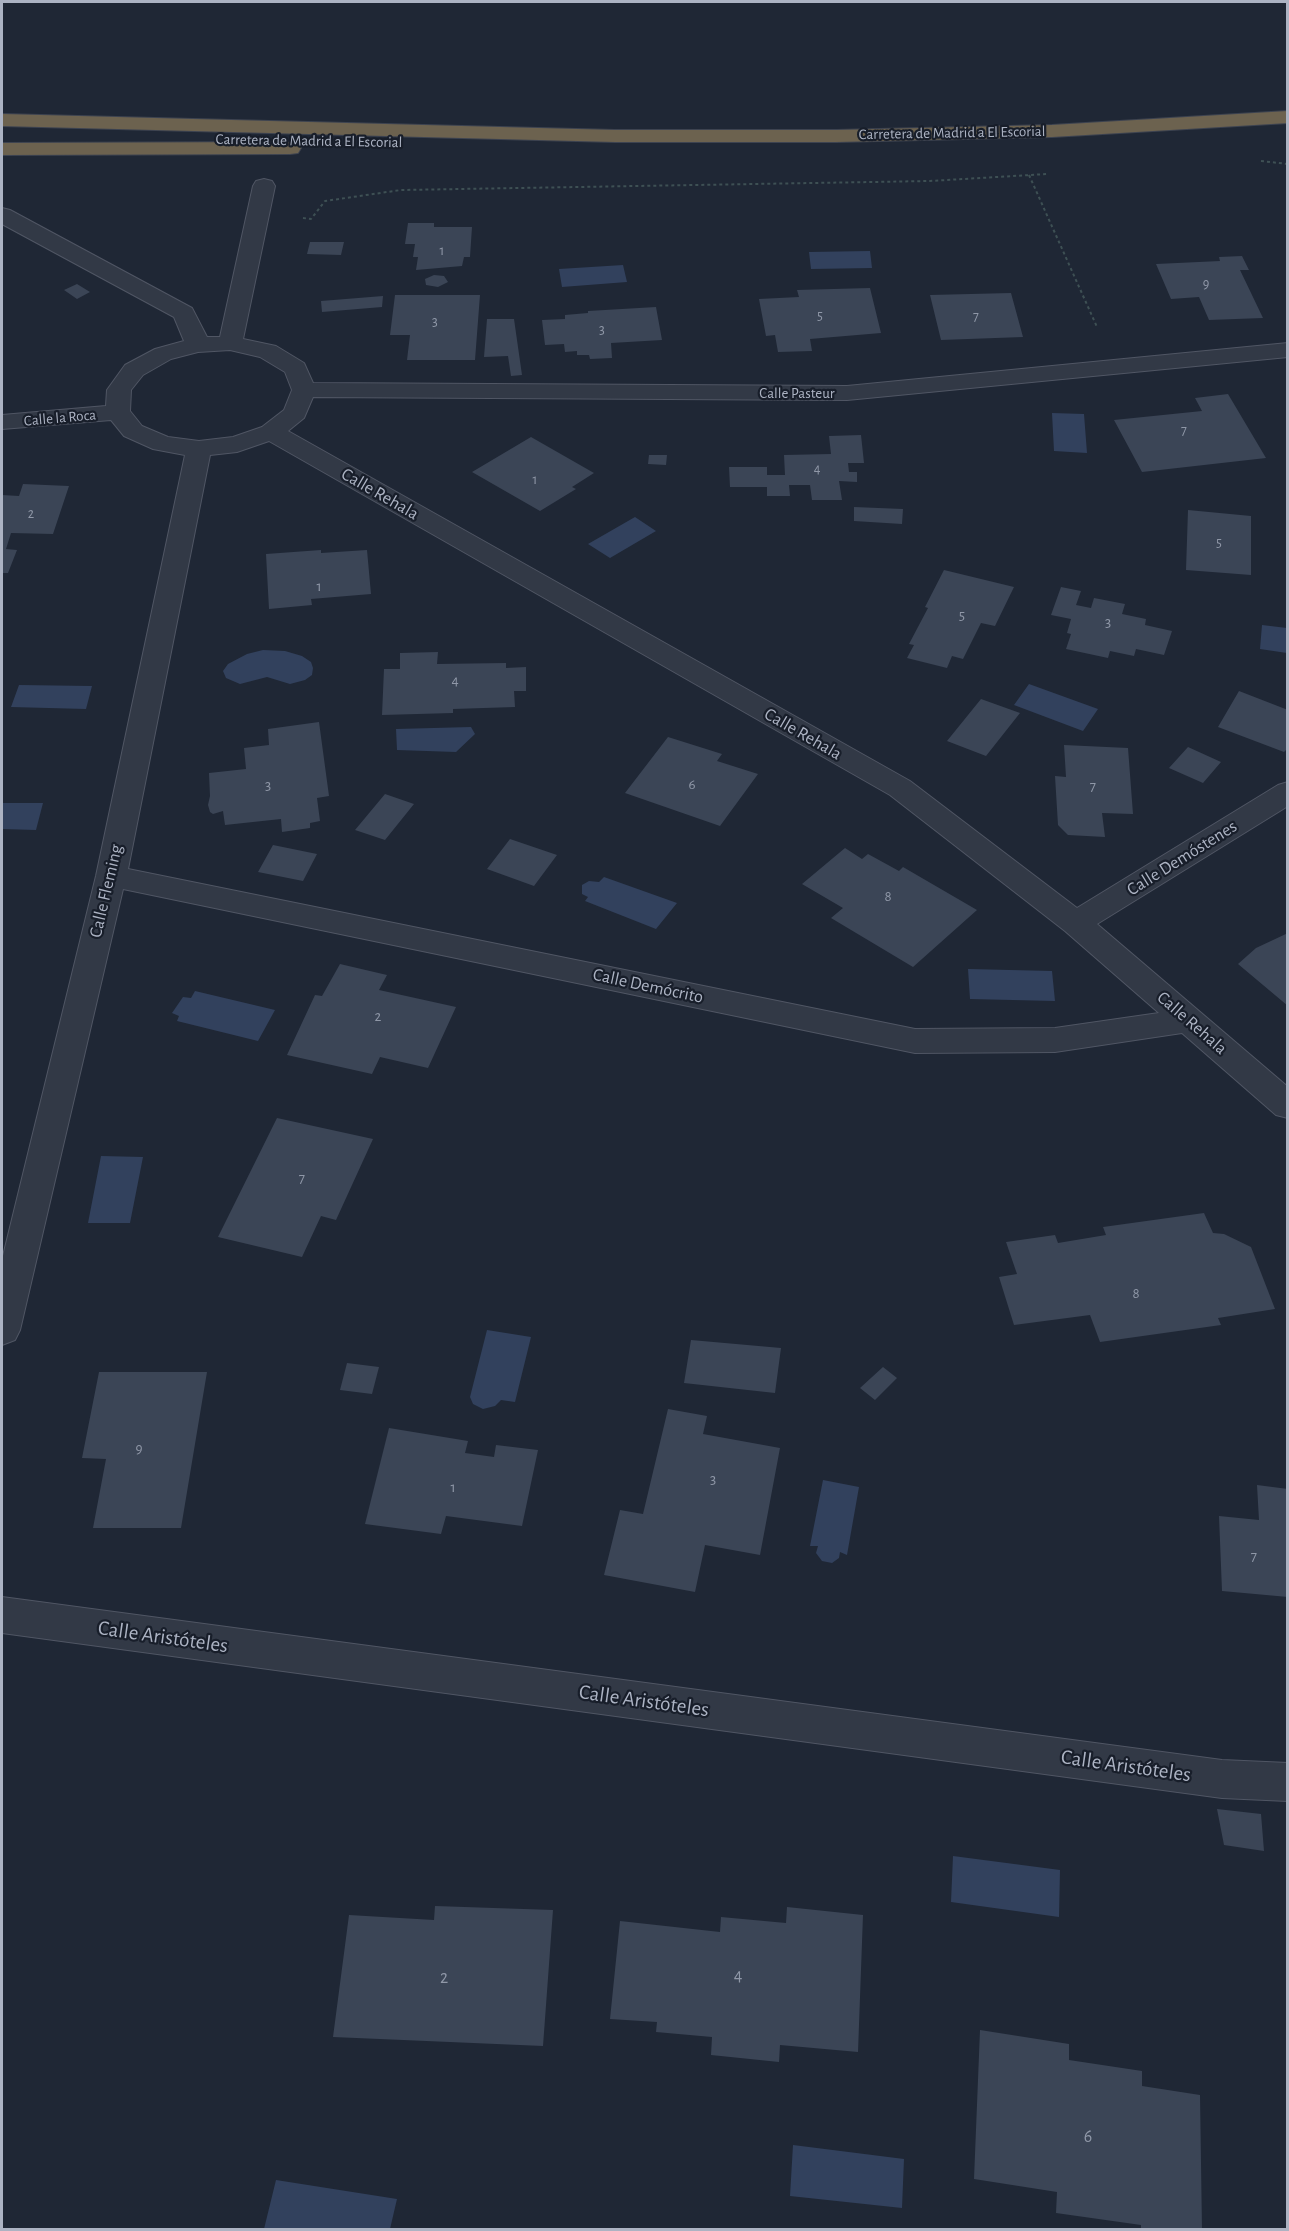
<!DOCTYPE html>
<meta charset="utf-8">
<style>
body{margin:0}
#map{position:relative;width:1289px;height:2231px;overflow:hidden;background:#1f2735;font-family:"Alegreya Sans",sans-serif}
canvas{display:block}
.frame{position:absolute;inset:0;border:3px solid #acb3c3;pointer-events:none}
</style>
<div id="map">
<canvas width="1289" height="2231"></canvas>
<div class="frame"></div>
</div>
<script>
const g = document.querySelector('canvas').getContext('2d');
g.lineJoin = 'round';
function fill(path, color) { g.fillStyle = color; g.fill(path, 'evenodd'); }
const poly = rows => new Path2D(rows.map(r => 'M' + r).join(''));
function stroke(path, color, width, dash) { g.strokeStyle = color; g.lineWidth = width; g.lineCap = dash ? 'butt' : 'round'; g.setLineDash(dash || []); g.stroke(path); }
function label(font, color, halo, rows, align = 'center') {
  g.font = font + ' "Alegreya Sans",sans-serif'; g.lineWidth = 4.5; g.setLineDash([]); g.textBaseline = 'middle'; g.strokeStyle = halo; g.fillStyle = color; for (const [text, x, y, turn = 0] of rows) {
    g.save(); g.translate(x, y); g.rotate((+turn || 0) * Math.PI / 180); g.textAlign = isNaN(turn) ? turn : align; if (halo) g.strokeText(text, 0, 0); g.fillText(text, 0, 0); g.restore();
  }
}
fill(poly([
 [870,251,872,268,811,269,809,252],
 [623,265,627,282,562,287,559,269],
 [1052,413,1084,414,1087,453,1054,451],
 [635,517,656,531,610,558,588,544],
 [1262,625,1287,628,1287,653,1260,649],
 [263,650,285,651,302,656,311,662,313,668,312,675,305,680,290,684,267,677,240,684,226,678,223,671,228,664,247,654],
 [1029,684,1098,709,1083,731,1014,705],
 [19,685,92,686,86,709,11,707],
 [471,727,475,734,456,752,397,750,396,729],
 [2,803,43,803,36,830,2,829],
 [604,877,677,903,656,929,585,901,588,897,582,894,582,885,589,881,599,882],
 [968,969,1052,971,1055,1001,970,999],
 [195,991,275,1010,258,1041,177,1021,179,1016,172,1013,183,997,191,998],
 [101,1156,143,1157,130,1223,88,1223],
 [487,1330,531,1337,515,1402,501,1400,495,1406,483,1409,473,1404,470,1397],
 [823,1480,859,1487,847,1555,840,1552,839,1558,832,1563,822,1561,816,1553,818,1546,810,1546],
 [953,1856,1060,1870,1059,1917,951,1902],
 [793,2145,904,2159,902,2208,790,2196],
 [276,2180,397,2199,390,2229,264,2229]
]), '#32415d');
fill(poly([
 [408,223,434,223,434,227,472,227,470,257,464,257,462,266,416,270,418,257,413,257,415,244,405,244],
 [310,242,344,242,341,255,307,254],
 [1242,256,1249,270,1240,270,1263,318,1209,320,1199,297,1171,299,1156,264,1220,261,1219,257],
 [434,275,444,276,448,282,438,287,426,285,425,279],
 [77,284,90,292,77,299,64,290],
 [870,288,881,333,810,339,812,351,778,352,775,335,766,336,759,299,799,297,797,290],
 [1011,293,1023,337,941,340,930,295],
 [395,295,480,295,475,360,407,360,410,335,390,335],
 [383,296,382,307,322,312,321,301],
 [656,307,662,340,611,343,612,358,590,359,589,355,577,355,577,351,565,352,564,344,545,345,542,320,565,319,565,315,588,313,588,311],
 [487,319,514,319,522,375,511,376,508,356,484,357],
 [1228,394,1266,458,1142,472,1114,420,1202,411,1195,398],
 [861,435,864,463,848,463,849,472,857,472,857,482,839,481,842,500,812,500,810,485,789,485,790,496,767,496,767,487,730,487,729,467,767,467,767,475,785,475,784,455,831,454,829,436],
 [531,437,594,473,572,487,576,489,540,511,472,472],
 [649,455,667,455,666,465,648,464],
 [23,484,69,486,53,534,11,533,6,549,17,550,8,573,2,573,2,495,19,496],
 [854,507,903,509,902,524,854,521],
 [1188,510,1251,516,1251,575,1186,570],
 [321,550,321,553,367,550,371,594,311,599,312,605,269,609,266,554],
 [944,570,1014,587,995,626,981,623,963,659,952,656,947,668,907,658,914,645,909,644,928,608,925,607],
 [1061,587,1081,591,1076,605,1091,608,1094,598,1125,604,1122,614,1146,619,1145,625,1172,631,1164,655,1136,649,1134,656,1110,651,1108,658,1066,649,1071,634,1067,633,1071,619,1051,615],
 [438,652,437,664,506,663,506,668,526,667,526,691,514,691,515,707,453,709,453,713,382,715,384,669,400,669,400,653],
 [1239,691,1288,710,1288,748,1284,752,1218,727],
 [981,699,1020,713,986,756,947,741],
 [319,722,329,796,317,798,320,821,310,823,310,828,282,832,281,819,225,825,223,811,213,814,210,812,208,805,210,796,209,773,246,769,244,748,269,745,268,729],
 [668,737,722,754,717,761,758,774,720,826,625,793],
 [1064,745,1128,748,1133,814,1102,813,1105,837,1068,835,1058,825,1055,776,1066,777],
 [1188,747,1221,762,1203,783,1169,768],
 [385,794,414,804,385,840,355,830],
 [510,839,557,855,534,886,487,869],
 [273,845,317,854,303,881,258,872],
 [845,848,862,859,868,854,899,871,903,867,977,910,913,967,831,918,843,908,802,884],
 [1288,933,1288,1006,1238,964,1256,948],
 [340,964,387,975,379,990,456,1007,428,1068,380,1057,372,1074,287,1055,315,995,322,996],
 [277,1118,373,1139,336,1220,321,1216,302,1257,218,1237],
 [1204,1213,1213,1233,1224,1234,1251,1247,1275,1309,1218,1318,1221,1325,1100,1342,1090,1315,1014,1325,999,1277,1017,1274,1006,1242,1055,1235,1058,1243,1106,1235,1103,1227],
 [691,1340,781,1348,775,1393,684,1383],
 [347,1363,379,1367,372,1394,340,1390],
 [883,1367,897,1378,875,1400,860,1388],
 [99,1372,207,1372,181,1528,93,1528,106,1459,82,1458],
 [668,1409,707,1416,703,1434,780,1448,760,1555,705,1545,695,1592,604,1575,620,1510,643,1514],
 [389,1428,468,1441,465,1453,494,1457,496,1445,538,1450,522,1526,446,1516,441,1534,365,1524],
 [1257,1485,1288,1489,1288,1597,1222,1591,1219,1516,1259,1520],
 [1217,1809,1261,1814,1264,1851,1224,1845],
 [435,1906,553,1910,543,2046,333,2037,349,1915,434,1920],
 [787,1907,863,1915,858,2052,780,2045,779,2062,711,2055,712,2037,656,2032,657,2022,610,2019,620,1921,720,1932,721,1917,786,1923],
 [980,2030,1069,2044,1069,2060,1142,2071,1142,2086,1200,2095,1202,2230,1141,2230,1141,2225,1056,2213,1057,2192,974,2179]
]), '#3b4556');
const minor = poly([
 [264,179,272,181,275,186,243,339,276,346,304,363,313,383,847,386,1288,343,1288,357,847,400,313,397,304,418,288,431,910,781,1077,908,1278,785,1288,782,1288,806,1097,924,1288,1087,1288,1118,1276,1115,1182,1033,1055,1052,915,1053,123,889,20,1330,15,1340,2,1345,2,1260,96,876,185,455,153,449,124,436,111,420,2,429,2,415,106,406,107,390,125,365,155,349,184,341,174,317,2,224,2,208,10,210,192,308,207,337,220,337,253,186,256,181,264,179],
 [230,350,260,357,285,372,292,390,284,410,262,427,233,437,199,441,168,437,142,426,130,411,131,390,143,375,171,359,198,352,230,350],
 [269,441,890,795,1065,931,1159,1013,1055,1028,915,1029,128,869,210,455,237,452,269,441],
 [2,1597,1222,1760,1288,1763,1288,1801,1222,1798,2,1633,2,1597]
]);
const highway = poly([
 [1288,111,1288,123,1052,137,836,142,615,142,2,126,2,114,615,130,836,130,1052,125,1288,111],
 [290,142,298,143,301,148,298,153,290,154,2,155,2,143,290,142]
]);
stroke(minor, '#505664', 2);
stroke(highway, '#3d4350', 2);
stroke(poly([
 [1261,161,1288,164],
 [1029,175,1097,327],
 [303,218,311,219,325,201,401,190,930,181,1047,174]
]), '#3e5054', 2, [3, 3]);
fill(minor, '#323946');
fill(highway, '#6c624f');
label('14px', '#9098a8', null, [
 ["1",442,251],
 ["9",1206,284],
 ["5",820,316],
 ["7",976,316],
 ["3",435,322],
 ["3",602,330],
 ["7",1184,430],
 ["4",817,469],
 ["1",535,480],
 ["2",31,514],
 ["5",1219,543]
]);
label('15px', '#acb3c3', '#181e2a', [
 ["Carretera de Madrid a El Escorial",952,133,-1],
 ["Carretera de Madrid a El Escorial",309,141,1],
 ["Calle Pasteur",797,393],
 ["Calle la Roca",60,418,-5]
]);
label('15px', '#9098a8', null, [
 ["1",319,586],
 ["5",962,615],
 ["3",1108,622],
 ["4",455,680],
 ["6",692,784],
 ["3",268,785],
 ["7",1093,786],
 ["8",888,896],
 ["2",378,1016],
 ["7",302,1178],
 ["8",1136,1293],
 ["9",139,1448],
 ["3",713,1479],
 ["1",453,1487],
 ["7",1254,1556]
]);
label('18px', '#acb3c3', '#181e2a', [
 ["Calle Rehala",380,494,30],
 ["Calle Rehala",803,734,30],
 ["Calle Demóstenes",1182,858,-32],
 ["Calle Fleming",106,891,-77],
 ["Calle Demócrito",648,986,12],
 ["Calle Rehala",1192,1023,41]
]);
label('18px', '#9098a8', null, [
 ["4",738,1976],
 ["2",444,1978],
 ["6",1088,2137]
]);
label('21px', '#acb3c3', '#181e2a', [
 ["Calle Aristóteles",163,1637,8],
 ["Calle Aristóteles",644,1701,8],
 ["Calle Aristóteles",1126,1766,8]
]);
</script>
